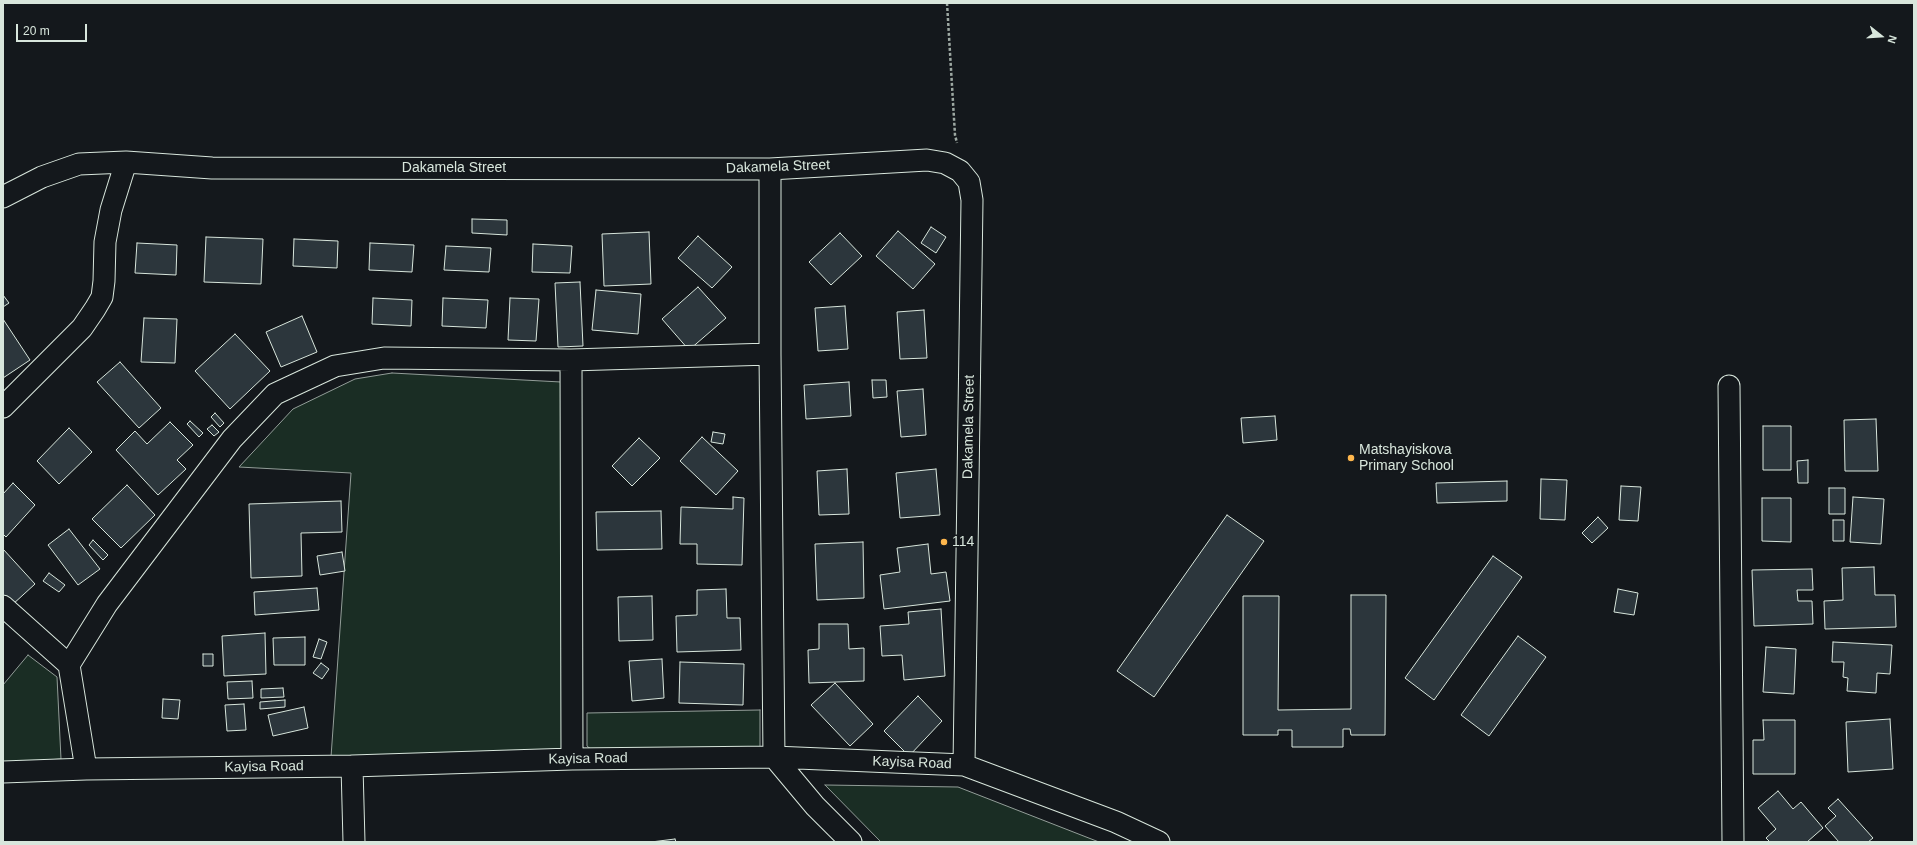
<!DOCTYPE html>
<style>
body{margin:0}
#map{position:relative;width:1917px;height:845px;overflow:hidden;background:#14181c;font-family:Helvetica,sans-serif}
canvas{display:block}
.frame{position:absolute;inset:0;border:4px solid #d8e6dc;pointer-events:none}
.north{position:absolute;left:1861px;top:16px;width:40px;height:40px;-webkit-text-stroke:3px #14181c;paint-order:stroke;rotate:107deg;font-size:11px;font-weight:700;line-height:16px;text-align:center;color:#d8e6dc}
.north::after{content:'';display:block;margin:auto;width:14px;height:18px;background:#d8e6dc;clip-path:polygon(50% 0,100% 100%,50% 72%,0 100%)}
.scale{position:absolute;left:16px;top:24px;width:71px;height:18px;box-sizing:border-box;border:2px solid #d8e6dc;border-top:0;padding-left:5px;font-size:12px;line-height:14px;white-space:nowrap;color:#d8e6dc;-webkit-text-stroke:3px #14181c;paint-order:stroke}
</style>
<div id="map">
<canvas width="1917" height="845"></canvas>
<div class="frame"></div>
<div class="north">N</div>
<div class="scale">20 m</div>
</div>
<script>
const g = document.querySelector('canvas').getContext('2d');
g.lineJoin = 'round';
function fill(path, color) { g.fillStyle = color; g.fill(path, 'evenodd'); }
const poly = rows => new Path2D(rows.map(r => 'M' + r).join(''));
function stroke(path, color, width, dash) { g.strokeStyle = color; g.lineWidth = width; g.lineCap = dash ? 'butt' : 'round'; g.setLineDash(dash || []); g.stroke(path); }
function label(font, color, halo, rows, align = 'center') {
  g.font = font + ' Helvetica,sans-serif'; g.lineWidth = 3; g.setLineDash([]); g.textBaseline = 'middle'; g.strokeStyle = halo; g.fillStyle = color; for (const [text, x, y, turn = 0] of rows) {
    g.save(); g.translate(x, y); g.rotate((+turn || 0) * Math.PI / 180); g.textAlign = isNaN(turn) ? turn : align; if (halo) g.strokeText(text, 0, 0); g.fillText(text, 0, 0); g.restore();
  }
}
const green = poly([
 [392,373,561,382,562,750,331,757,351,473,239,467,293,409,355,379,392,373],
 [28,655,57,677,61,759,3,763,3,685,28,655],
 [760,710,760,747,593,751,587,746,587,713,760,710],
 [825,785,958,787,1099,842,881,842,825,785]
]);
fill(green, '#1a2d24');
stroke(green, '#939e99', 1);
const building = poly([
 [472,219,507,220,507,235,472,233,472,219],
 [931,227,946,237,936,253,921,243,931,227],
 [898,231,935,264,913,289,876,256,898,231],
 [649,232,651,284,604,286,602,234,649,232],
 [840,233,862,256,831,285,809,262,840,233],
 [698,236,732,267,712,288,678,258,698,236],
 [206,237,263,239,261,284,204,282,206,237],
 [294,239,338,241,337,268,293,266,294,239],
 [137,243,177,245,176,275,135,273,137,243],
 [370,243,414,245,412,272,369,270,370,243],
 [533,244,572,246,570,273,532,272,533,244],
 [446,246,491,248,489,272,444,270,446,246],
 [580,282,583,346,558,347,555,283,580,282],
 [698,287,726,318,689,350,662,319,698,287],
 [596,290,641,294,638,334,592,330,596,290],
 [3,295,9,303,3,307,3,295],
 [373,298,412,300,411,326,372,324,373,298],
 [443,298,488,300,486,328,442,326,443,298],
 [510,298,539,299,536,341,508,340,510,298],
 [845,306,848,349,818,351,815,308,845,306],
 [924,310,927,358,900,359,897,312,924,310],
 [302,316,317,352,281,367,266,332,302,316],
 [144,318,177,319,175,363,141,362,144,318],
 [3,319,30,360,3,378,3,319],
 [235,334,270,371,230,409,195,371,235,334],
 [120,362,161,408,139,428,97,382,120,362],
 [872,380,886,380,887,397,873,398,872,380],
 [849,382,851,416,806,419,804,385,849,382],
 [923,389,926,435,901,437,897,391,923,389],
 [215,413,224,423,220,427,211,417,215,413],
 [1275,416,1277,440,1243,443,1241,418,1275,416],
 [1876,419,1878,471,1845,471,1844,420,1876,419],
 [190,421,203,433,199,437,187,424,190,421],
 [170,422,193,445,177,460,186,469,158,495,116,450,135,431,147,444,170,422],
 [212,425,219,432,214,436,207,429,212,425],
 [1763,426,1791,426,1791,470,1763,470,1763,426],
 [69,428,92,452,59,484,37,461,69,428],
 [713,432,725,434,723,444,711,442,713,432],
 [702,437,738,471,716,495,680,461,702,437],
 [639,438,660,458,632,486,612,466,639,438],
 [1808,460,1808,483,1798,483,1797,461,1808,460],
 [847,469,849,514,819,515,817,471,847,469],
 [936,469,940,515,900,518,896,473,936,469],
 [1541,479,1567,480,1565,520,1540,519,1541,479],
 [1507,481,1507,501,1437,503,1436,483,1507,481],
 [13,483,35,505,6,537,3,534,3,494,13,483],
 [127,485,155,515,121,548,92,519,127,485],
 [1621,486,1641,487,1638,521,1619,520,1621,486],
 [1829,488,1845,488,1845,514,1829,514,1829,488],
 [733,497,744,498,742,565,697,564,697,544,680,544,681,507,733,509,733,497],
 [1853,497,1884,499,1881,544,1850,542,1853,497],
 [1762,498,1791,498,1791,542,1762,541,1762,498],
 [341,501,342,532,301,533,302,576,251,578,249,504,341,501],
 [661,511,662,549,597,550,596,512,661,511],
 [1227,515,1264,541,1154,697,1117,671,1227,515],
 [1598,517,1608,528,1592,543,1582,533,1598,517],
 [1833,520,1844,520,1844,541,1833,541,1833,520],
 [69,529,100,569,78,585,48,545,69,529],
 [93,540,108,555,103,560,89,545,93,540],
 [863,542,864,598,817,600,815,544,863,542],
 [928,544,931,574,946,572,950,601,884,609,880,575,900,572,897,548,928,544],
 [3,549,35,584,12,605,3,595,3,549],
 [342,552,345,571,320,575,317,556,342,552],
 [1493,556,1522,577,1434,700,1405,678,1493,556],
 [1874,567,1875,595,1895,595,1896,627,1825,629,1824,601,1843,600,1842,568,1874,567],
 [1812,569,1813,590,1797,590,1798,601,1812,601,1813,624,1754,626,1752,570,1812,569],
 [49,573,65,585,59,592,43,581,49,573],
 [317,588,319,610,255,615,254,592,317,588],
 [726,589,727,618,740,618,741,650,677,652,676,616,697,615,697,590,726,589],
 [1618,589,1638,593,1634,615,1614,612,1618,589],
 [1351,595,1386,595,1385,735,1351,735,1350,729,1343,729,1343,747,1292,747,1292,730,1278,730,1278,735,1243,735,1243,596,1279,596,1278,710,1351,709,1351,595],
 [652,596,653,640,619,641,618,597,652,596],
 [941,609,945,676,904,680,902,655,882,656,880,626,909,624,908,612,941,609],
 [819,624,848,624,849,649,864,648,864,681,809,683,808,650,819,649,819,624],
 [265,633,266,674,224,676,222,636,265,633],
 [1518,636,1546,657,1489,736,1461,715,1518,636],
 [305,637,305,665,274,665,273,638,305,637],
 [319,639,327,642,321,659,313,657,319,639],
 [1833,642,1892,645,1890,674,1877,673,1876,693,1847,691,1848,678,1843,677,1844,662,1832,662,1833,642],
 [1766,647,1796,649,1794,694,1763,692,1766,647],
 [203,654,213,654,213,666,203,666,203,654],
 [662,659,664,698,632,701,629,661,662,659],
 [680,662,744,664,743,705,679,703,680,662],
 [321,663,329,669,322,679,313,673,321,663],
 [252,681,253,698,228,699,227,682,252,681],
 [835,683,873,724,850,746,811,705,835,683],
 [283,688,284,697,261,698,261,689,283,688],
 [918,696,942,721,909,756,884,731,918,696],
 [163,699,180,700,178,719,162,718,163,699],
 [285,700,285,707,260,709,260,702,285,700],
 [244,704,246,730,227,731,225,705,244,704],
 [304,707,308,728,273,736,268,715,304,707],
 [1890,719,1893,769,1848,772,1846,722,1890,719],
 [1763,720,1795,720,1795,774,1753,774,1753,740,1764,740,1763,720],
 [1778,791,1793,809,1801,802,1823,828,1807,842,1770,842,1766,838,1776,829,1758,808,1778,791],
 [1838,799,1873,838,1868,842,1839,842,1825,826,1836,816,1828,808,1838,799],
 [675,839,676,842,651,842,675,839]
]);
fill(building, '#2c363c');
stroke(building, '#d8e6dc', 1);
const minor = poly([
 [770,169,770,354,774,757,815,806,851,842],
 [3,197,42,177,79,164,126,162,212,168,770,169,927,160,945,163,960,171,969,182,972,200,964,765],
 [571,360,572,759],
 [1729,386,1733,842],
 [3,407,82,328,95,309,102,297,104,281,105,242,111,210,126,162],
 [3,606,69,665],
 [352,766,354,842],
 [86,769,69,665,107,604,232,439,275,394,335,366,384,358,571,360,770,354],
 [3,772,86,769,352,766,572,759,774,757,964,765,1116,822,1159,842]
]);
stroke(minor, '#d8e6dc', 23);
stroke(poly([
 [947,3,955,135,957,143]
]), '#9da8a2', 2.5, [3, 2]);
stroke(minor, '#14181c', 21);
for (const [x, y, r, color] of [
 [1351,458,4,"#ffb74d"],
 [944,542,4,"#ffb74d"]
]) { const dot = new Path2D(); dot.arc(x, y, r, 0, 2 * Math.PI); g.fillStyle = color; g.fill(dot); stroke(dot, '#14181c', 1.5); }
label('14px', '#d8e6dc', '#14181c', [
 ["Dakamela Street",778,167,-2],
 ["Dakamela Street",454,168],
 ["Dakamela Street",969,427,-89],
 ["Kayisa Road",588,759,-1],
 ["Kayisa Road",912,763,2],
 ["Kayisa Road",264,767,-1]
]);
label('14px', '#d8e6dc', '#14181c', [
 ["Matshayiskova",1359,450],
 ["Primary School",1359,466],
 ["114",952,542]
], 'left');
</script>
